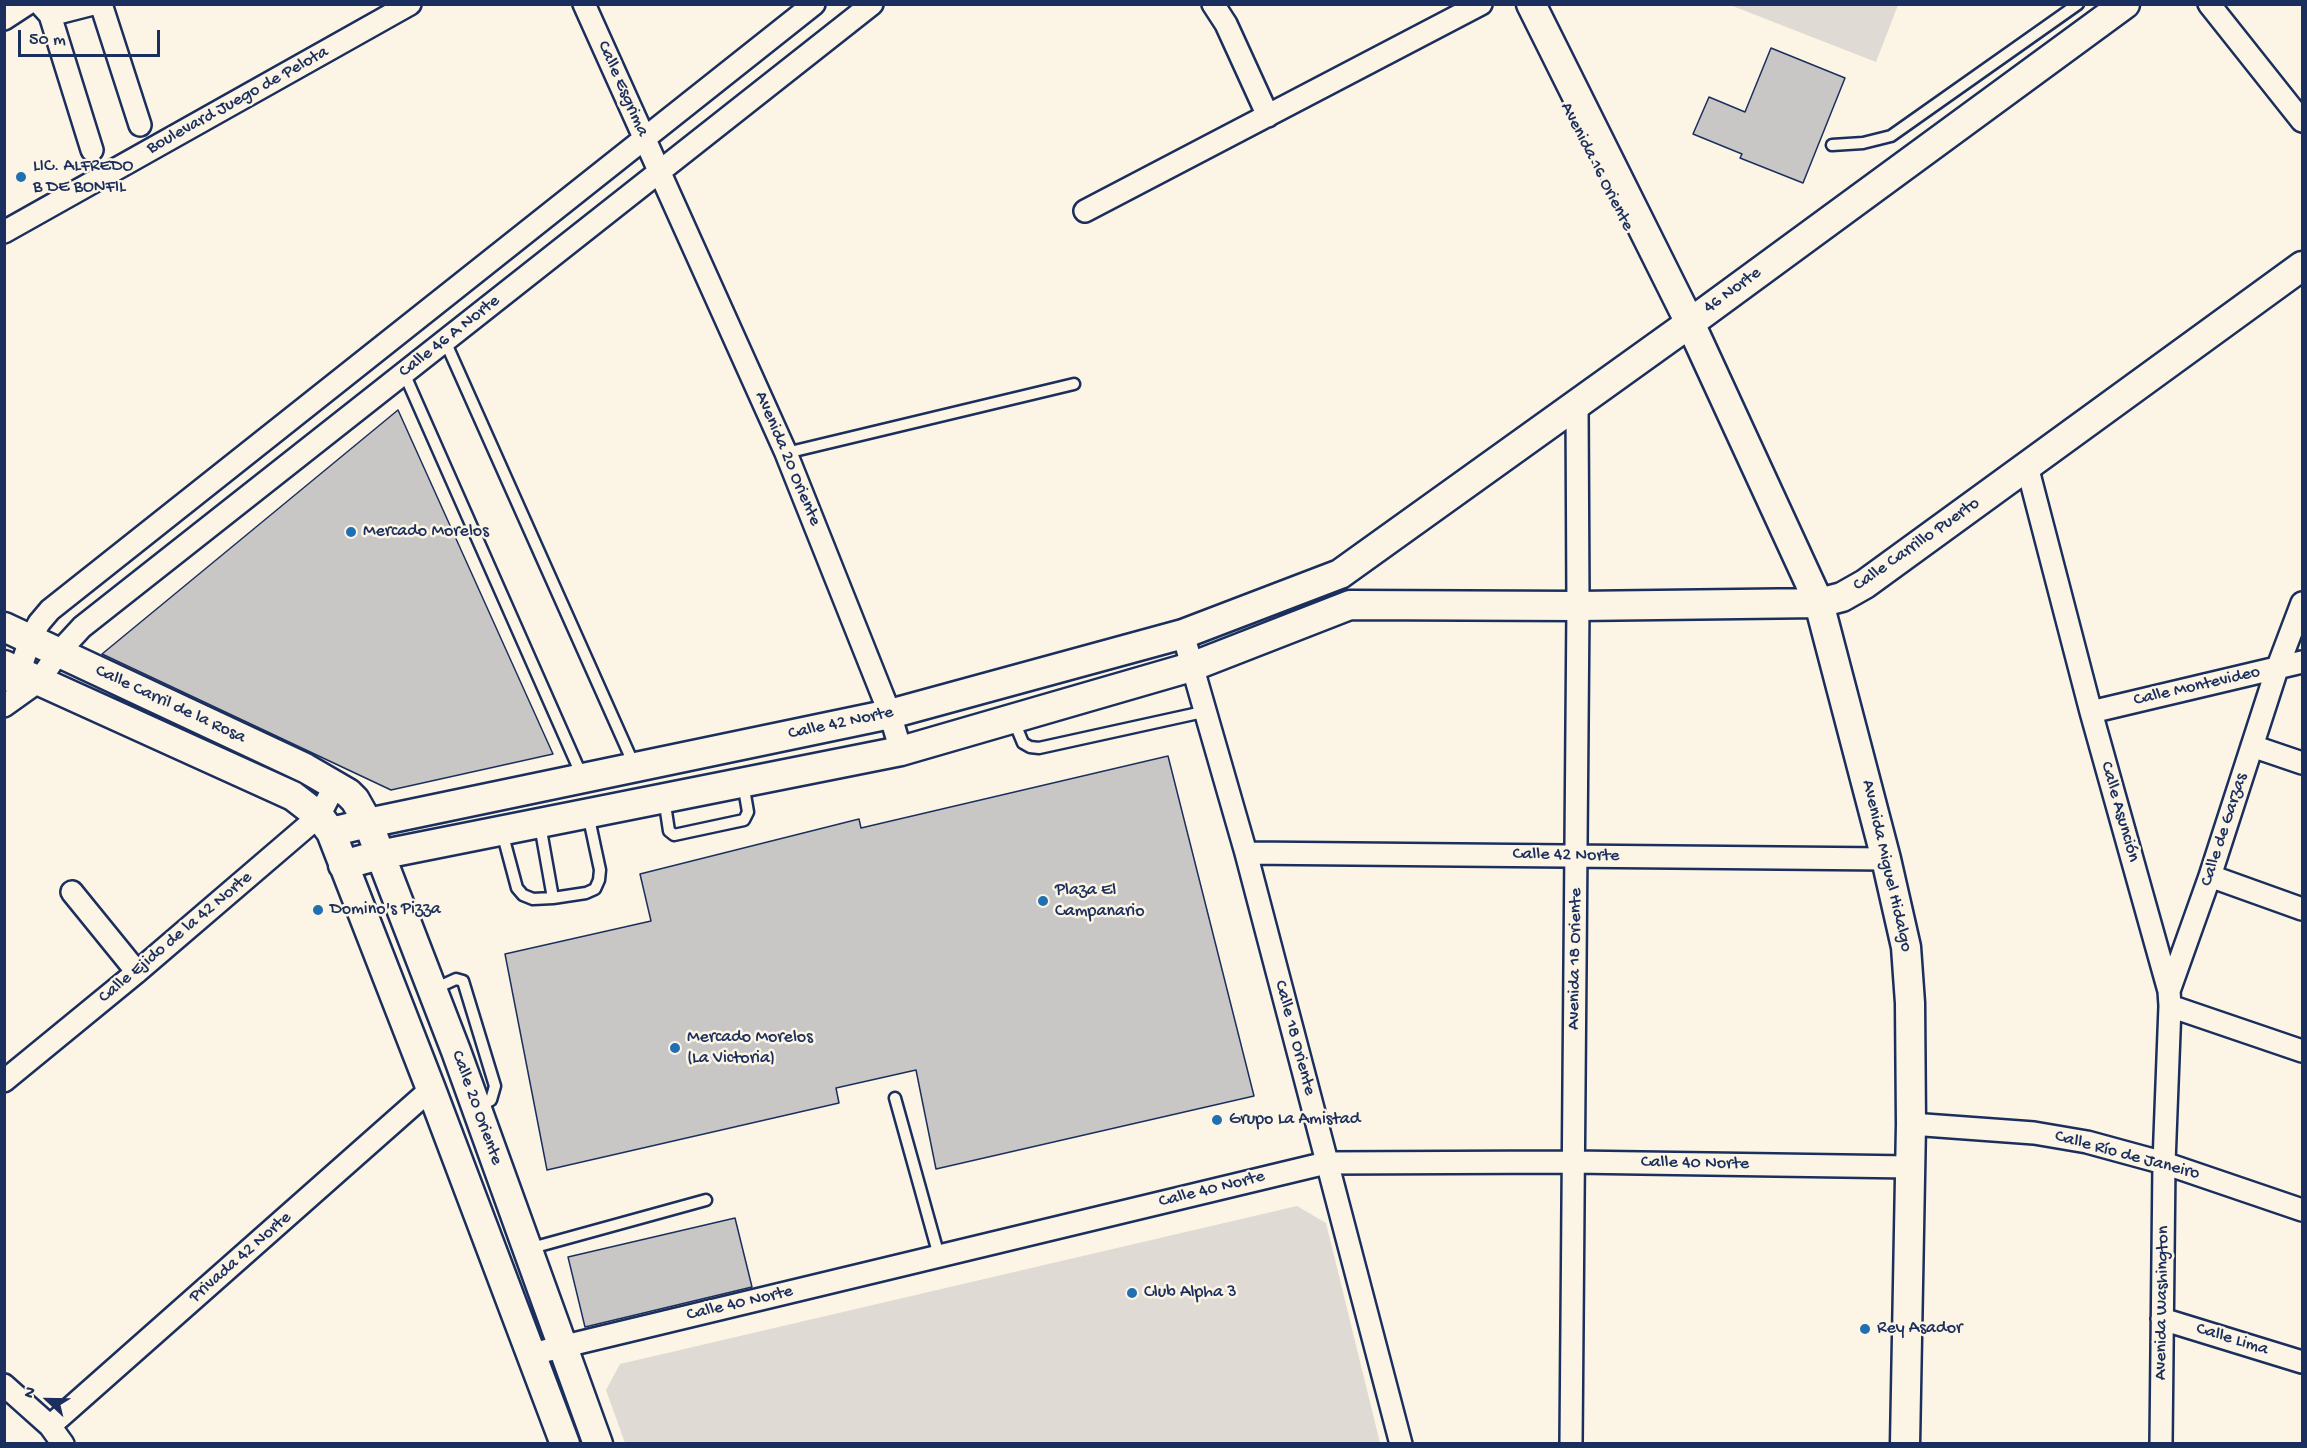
<!DOCTYPE html>
<meta charset="utf-8">
<style>
body{margin:0}
#map{position:relative;width:2307px;height:1448px;overflow:hidden;background:#fcf5e5;font-family:"Gochi Hand",sans-serif}
canvas{display:block}
.frame{position:absolute;inset:0;border:6px solid #1b2f5e;pointer-events:none}
.north{position:absolute;left:18px;top:1370px;width:60px;height:60px;-webkit-text-stroke:4px #fcf5e5;paint-order:stroke;rotate:292deg;font-size:16px;font-weight:700;line-height:24px;text-align:center;color:#1b2f5e}
.north::after{content:'';display:block;margin:auto;width:21px;height:27px;background:#1b2f5e;clip-path:polygon(50% 0,100% 100%,50% 72%,0 100%)}
.scale{position:absolute;left:18px;top:30px;width:142px;height:27px;box-sizing:border-box;border:3px solid #1b2f5e;border-top:0;padding-left:8px;font-size:18px;line-height:21px;white-space:nowrap;color:#1b2f5e;-webkit-text-stroke:4px #fcf5e5;paint-order:stroke}
</style>
<div id="map">
<canvas width="2307" height="1448"></canvas>
<div class="frame"></div>
<div class="north">N</div>
<div class="scale">50 m</div>
</div>
<script>
const g = document.querySelector('canvas').getContext('2d');
g.lineJoin = 'round';
function fill(path, color) { g.fillStyle = color; g.fill(path, 'evenodd'); }
const poly = rows => new Path2D(rows.map(r => 'M' + r).join(''));
function stroke(path, color, width, dash) { g.strokeStyle = color; g.lineWidth = width; g.lineCap = dash ? 'butt' : 'round'; g.setLineDash(dash || []); g.stroke(path); }
function label(font, color, halo, rows, align = 'center') {
  g.font = font + ' "Gochi Hand",sans-serif'; g.lineWidth = 5; g.setLineDash([]); g.textBaseline = 'middle'; g.strokeStyle = halo; g.fillStyle = color; for (const [text, x, y, turn = 0] of rows) {
    g.save(); g.translate(x, y); g.rotate((+turn || 0) * Math.PI / 180); g.textAlign = isNaN(turn) ? turn : align; if (halo) g.strokeText(text, 0, 0); g.fillText(text, 0, 0); g.restore();
  }
}
fill(poly([
 [1730,5,1898,5,1876,62],
 [1297,1206,1326,1223,1380,1443,625,1443,606,1390,620,1364]
]), '#dfdbd4');
const building = poly([
 [1771,48,1845,78,1803,183,1740,158,1742,154,1693,134,1709,97,1745,112,1771,48],
 [398,410,553,754,391,790,102,654,398,410],
 [1168,756,1254,1096,936,1169,916,1070,836,1088,839,1103,547,1170,505,954,651,921,640,874,859,819,861,828,1168,756],
 [735,1218,752,1287,585,1327,568,1257,735,1218]
]);
fill(building, '#c8c7c6');
stroke(building, '#1b2f5e', 1.5);
const lane = poly([
 [1832,145,1863,143,1891,136,2078,4],
 [445,341,635,767],
 [404,373,582,776],
 [786,453,1074,384],
 [1013,719,1023,743,1030,747,1039,748,1203,712],
 [664,798,669,831,674,835,744,820,748,812,743,783],
 [540,825,553,898],
 [502,832,517,888,523,895,533,899,553,898,586,893,595,889,599,880,600,870,588,814],
 [432,990,456,979,463,981,495,1086,491,1100,478,1107],
 [895,1098,939,1256],
 [528,1249,706,1200]
]);
const street = poly([
 [40,4,50,15,92,150],
 [101,4,140,125],
 [584,4,786,453,890,714,901,751],
 [1213,4,1226,24,1268,116],
 [2209,4,2302,121],
 [50,15,93,4],
 [4,19,27,4],
 [1085,211,1481,4],
 [4,232,410,4],
 [2027,466,2091,712,2169,991,2170,1006,2164,1163,2161,1444],
 [1183,634,1246,853,1401,1444],
 [15,685,30,640,39,623,50,610,814,4],
 [4,706,39,681,58,653,82,627,872,4],
 [2091,712,2302,662],
 [2252,746,2302,763],
 [1246,853,1886,859],
 [2210,876,2302,909],
 [72,892,137,972],
 [2169,991,2210,876,2277,669,2302,603],
 [2170,1006,2302,1051],
 [4,1081,137,972,319,816,335,785],
 [1911,1124,2034,1133,2087,1142,2164,1163,2302,1210],
 [2162,1319,2302,1362],
 [532,1354,1326,1163,1574,1162,1910,1167],
 [4,1385,50,1426,63,1444],
 [50,1426,431,1089],
 [1571,1444,1578,606,1577,403]
]);
const secondary = poly([
 [1531,4,1690,323,1819,603,1886,859,1906,947,1910,1003,1911,1124,1905,1444],
 [4,627,305,768,348,793,355,800,368,823,456,1051,598,1444],
 [4,665,293,796,319,816,331,832,431,1089,565,1444],
 [331,832,368,823,890,714,1183,634,1340,574,1690,323,2125,4],
 [343,865,379,855,901,751,1191,667,1350,605,1578,606,1819,603,1842,597,1865,584,2302,266]
]);
stroke(lane, '#1b2f5e', 15);
stroke(street, '#1b2f5e', 26);
stroke(secondary, '#1b2f5e', 33);
stroke(lane, '#fcf5e5', 10);
stroke(street, '#fcf5e5', 21);
stroke(secondary, '#fcf5e5', 28);
for (const [x, y, r, color] of [
 [21,177,6,"#1f6fb2"],
 [351,532,6,"#1f6fb2"],
 [1043,901,6,"#1f6fb2"],
 [318,910,6,"#1f6fb2"],
 [675,1048,6,"#1f6fb2"],
 [1217,1120,6,"#1f6fb2"],
 [1132,1293,6,"#1f6fb2"],
 [1865,1329,6,"#1f6fb2"]
]) { const dot = new Path2D(); dot.arc(x, y, r, 0, 2 * Math.PI); g.fillStyle = color; g.fill(dot); stroke(dot, '#fcf5e5', 2); }
label('18px', '#1b2f5e', '#fcf5e5', [
 ["Calle Esgrima",622,89,66],
 ["Boulevard Juego de Pelota",238,101,-29],
 ["Avenida 16 Oriente",1596,167,63],
 ["46 Norte",1733,291,-36],
 ["Calle 46 A Norte",450,337,-38],
 ["Avenida 20 Oriente",787,459,67],
 ["Calle Carrillo Puerto",1917,545,-35],
 ["Calle Montevideo",2197,687,-13],
 ["Calle Carril de la Rosa",170,705,25],
 ["Calle 42 Norte",841,724,-12],
 ["Calle Asunción",2119,812,74],
 ["Calle de Garzas",2225,830,-72],
 ["Calle 42 Norte",1566,856,1],
 ["Avenida Miguel Hidalgo",1886,866,77],
 ["Calle Ejido de la 42 Norte",176,938,-40],
 ["Avenida 18 Oriente",1576,959,-89],
 ["Calle 18 Oriente",1294,1038,75],
 ["Calle 20 Oriente",476,1108,70],
 ["Calle Río de Janeiro",2127,1156,15],
 ["Calle 40 Norte",1695,1164,1],
 ["Calle 40 Norte",1212,1190,-14],
 ["Privada 42 Norte",241,1258,-41],
 ["Avenida Washington",2163,1303,-89],
 ["Calle 40 Norte",740,1304,-13],
 ["Calle Lima",2232,1340,17]
]);
label('18px', '#1b2f5e', '#fcf5e5', [
 ["LIC. ALFREDO",33,167],
 ["B DE BONFIL",33,188],
 ["Mercado Morelos",363,532],
 ["Plaza El",1055,891],
 ["Campanario",1055,912],
 ["Domino's Pizza",330,910],
 ["Mercado Morelos",687,1038],
 ["(La Victoria)",687,1059],
 ["Grupo La Amistad",1229,1120],
 ["Club Alpha 3",1144,1293],
 ["Rey Asador",1877,1329]
], 'left');
</script>
